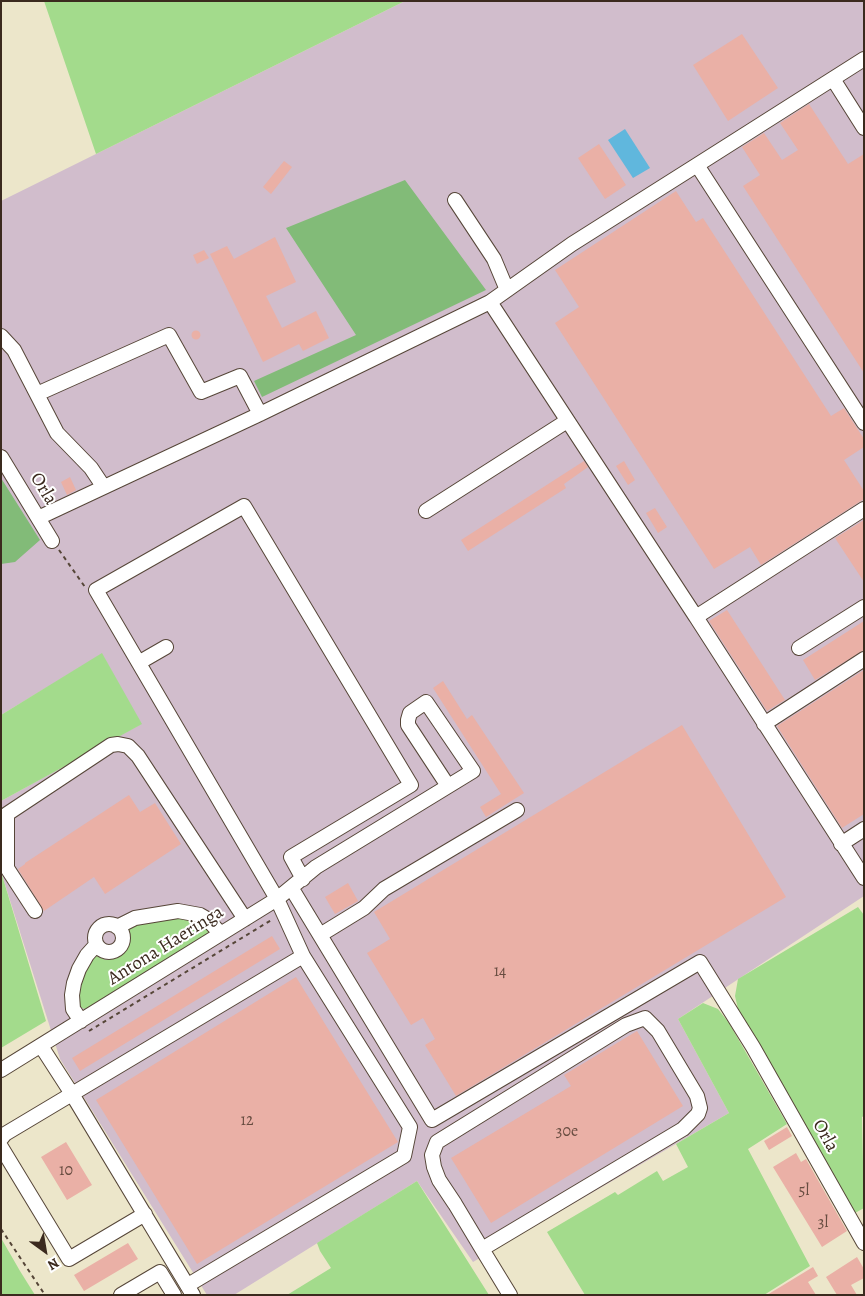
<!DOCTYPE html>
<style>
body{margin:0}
#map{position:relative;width:865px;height:1296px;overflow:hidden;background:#ece6ca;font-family:Alegreya,serif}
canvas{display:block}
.frame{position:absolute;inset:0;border:2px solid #3b2a1e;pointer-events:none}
.north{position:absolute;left:20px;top:1226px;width:50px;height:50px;-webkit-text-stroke:4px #fff;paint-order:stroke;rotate:148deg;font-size:14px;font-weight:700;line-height:20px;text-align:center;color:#3b2a1e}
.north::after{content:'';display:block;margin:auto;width:18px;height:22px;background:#3b2a1e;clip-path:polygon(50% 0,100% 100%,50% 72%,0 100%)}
</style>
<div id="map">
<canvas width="865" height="1296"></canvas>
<div class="frame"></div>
<div class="north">N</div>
</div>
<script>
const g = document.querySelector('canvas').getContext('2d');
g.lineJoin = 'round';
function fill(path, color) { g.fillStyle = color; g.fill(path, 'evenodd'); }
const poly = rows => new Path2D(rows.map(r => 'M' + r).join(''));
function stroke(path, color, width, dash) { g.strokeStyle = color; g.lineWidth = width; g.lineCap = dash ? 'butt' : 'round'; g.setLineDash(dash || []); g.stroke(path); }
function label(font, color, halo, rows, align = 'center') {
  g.font = font + ' Alegreya,serif'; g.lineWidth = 4; g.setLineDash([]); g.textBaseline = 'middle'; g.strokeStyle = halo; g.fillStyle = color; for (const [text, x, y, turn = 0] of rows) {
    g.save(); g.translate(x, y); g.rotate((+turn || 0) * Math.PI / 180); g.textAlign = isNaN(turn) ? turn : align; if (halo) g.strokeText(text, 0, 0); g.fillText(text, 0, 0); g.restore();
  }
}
fill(poly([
 [405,1,864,1,864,896,678,1019,729,1113,473,1262,417,1181,234,1295,207,1295,60,1059,2,875,1,801,141,724,102,654,1,715,1,201]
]), '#d1bdcc');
fill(poly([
 [44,1,405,1,96,154],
 [102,653,142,724,1,801,1,715],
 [1,865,2,875,46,1021,1,1048],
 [858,907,864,915,864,1116,862,1117,864,1208,855,1213,738,1009,735,996,738,979],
 [179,917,199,921,209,931,208,934,88,1008,85,1009,79,1007,77,1005,79,982,94,955,106,960,117,958,127,949,130,940,128,930,132,925],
 [703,1003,718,1009,729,1023,787,1124,748,1149,810,1266,764,1295,585,1295,547,1232,615,1192,618,1195,657,1171,663,1181,688,1167,676,1144,729,1113,678,1019],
 [417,1181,489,1295,287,1295,331,1268,320,1251,317,1243],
 [1,1238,20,1271,35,1295,1,1295]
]), '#a3db8c');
fill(poly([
 [405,180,486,290,262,397,254,381,356,335,286,228],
 [1,478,40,540,15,562,1,564]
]), '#82bb78');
fill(poly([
 [625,129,650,168,633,178,608,140]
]), '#60b7dd');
fill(poly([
 [742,34,778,88,728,121,693,65],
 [809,104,848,164,864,154,864,373,743,186,760,175,742,147,764,133,782,160,798,150,780,123],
 [599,144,626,185,605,199,578,158],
 [284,161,292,167,271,194,263,187],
 [676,191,696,222,703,218,831,416,844,408,864,439,864,447,844,460,864,491,864,499,761,565,750,547,714,569,555,323,579,307,555,270],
 [275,237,296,282,266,296,282,328,316,311,329,338,303,351,299,344,263,362,210,254,227,246,234,259],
 [204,250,209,258,197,264,193,255],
 '191.5 335a4.5 4.5 0 1 1 9 0a4.5 4.5 0 1 1-9 0Z',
 [584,461,588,467,564,484,566,488,468,551,461,540],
 [624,461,635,480,628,485,616,466],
 [70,477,76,490,67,495,61,482],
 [655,508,667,527,658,533,646,513],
 [864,520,864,582,835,538],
 [727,610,785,700,767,711,709,621],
 [864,621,864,650,815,680,803,660],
 [864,670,864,814,842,828,777,726],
 [443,681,467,719,472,715,524,793,486,817,480,807,501,794,433,688],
 [682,725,786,897,456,1096,425,1045,435,1039,423,1018,411,1025,367,953,390,939,374,912],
 [129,795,140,812,155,803,181,844,105,894,94,877,44,911,18,869,25,864,25,863],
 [348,883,358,901,335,914,325,897],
 [272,936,280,949,80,1071,72,1058],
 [296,977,398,1142,197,1264,96,1100],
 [637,1031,683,1106,491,1223,451,1158,571,1086,564,1075],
 [787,1127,792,1136,769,1150,764,1141],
 [66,1142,92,1185,67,1200,41,1157],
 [796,1153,801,1162,806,1159,847,1231,822,1247,773,1167],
 [128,1243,138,1259,84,1291,74,1275],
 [857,1257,864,1269,864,1278,851,1285,857,1295,837,1295,826,1277],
 [813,1267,818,1276,808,1282,816,1295,767,1295]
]), '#eab0a6');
const minor = poly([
 [864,59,697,165,864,423],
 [833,79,864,128],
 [697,165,572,244,490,302,696,617,864,509],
 [455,200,494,259,507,290],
 [1,336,14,350,57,433,91,468,103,486],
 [37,394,169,335,201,392,240,376,260,414],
 [1,457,52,541],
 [426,511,567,421],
 [38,518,260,414,490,302],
 [696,617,864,878],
 [799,648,864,607],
 [140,662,166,647],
 [764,724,864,659],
 [841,844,864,829],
 [292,889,432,1120,700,962,753,1047,864,1243],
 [35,911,7,868,7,814,111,745,118,744,128,746,138,756,245,919],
 '95 938a14 14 0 1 1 28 0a14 14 0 1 1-28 0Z',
 [117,927,135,918,178,911,200,915,207,919,221,934],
 [320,935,364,908,384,889,517,810],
 [81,1021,73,1009,72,995,74,983,79,969,87,955,96,945],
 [41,1046,72,1094,193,1295],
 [1,1070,277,899,316,867,473,771,426,702,410,713,408,720,408,725,448,786],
 [1,1139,5,1134,303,956],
 [1,1147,69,1259,145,1214],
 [482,1249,683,1129,698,1114,700,1108,697,1096,658,1031,645,1018,626,1025,437,1142,432,1155,434,1167,439,1180,455,1204,482,1249,510,1295],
 [188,1285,404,1156,410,1127,303,956,277,899,96,590,244,506,411,785,291,857,303,879],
 [121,1295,160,1272,174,1295]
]);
stroke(minor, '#564638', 16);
stroke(poly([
 [59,550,85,587],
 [89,1031,273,919],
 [1,1229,45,1295]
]), '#564638', 2, [4, 4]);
stroke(minor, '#fff', 14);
label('16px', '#674c40', null, [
 ["14",500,972],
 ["12",247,1121],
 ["30e",567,1132],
 ["10",66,1171],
 ["5l",804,1191],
 ["3l",823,1223]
]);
label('19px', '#3b2a1e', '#fff', [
 ["Orla",43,489,59],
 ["Antona Haeringa",166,946,-32],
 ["Orla",825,1136,61]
]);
</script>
